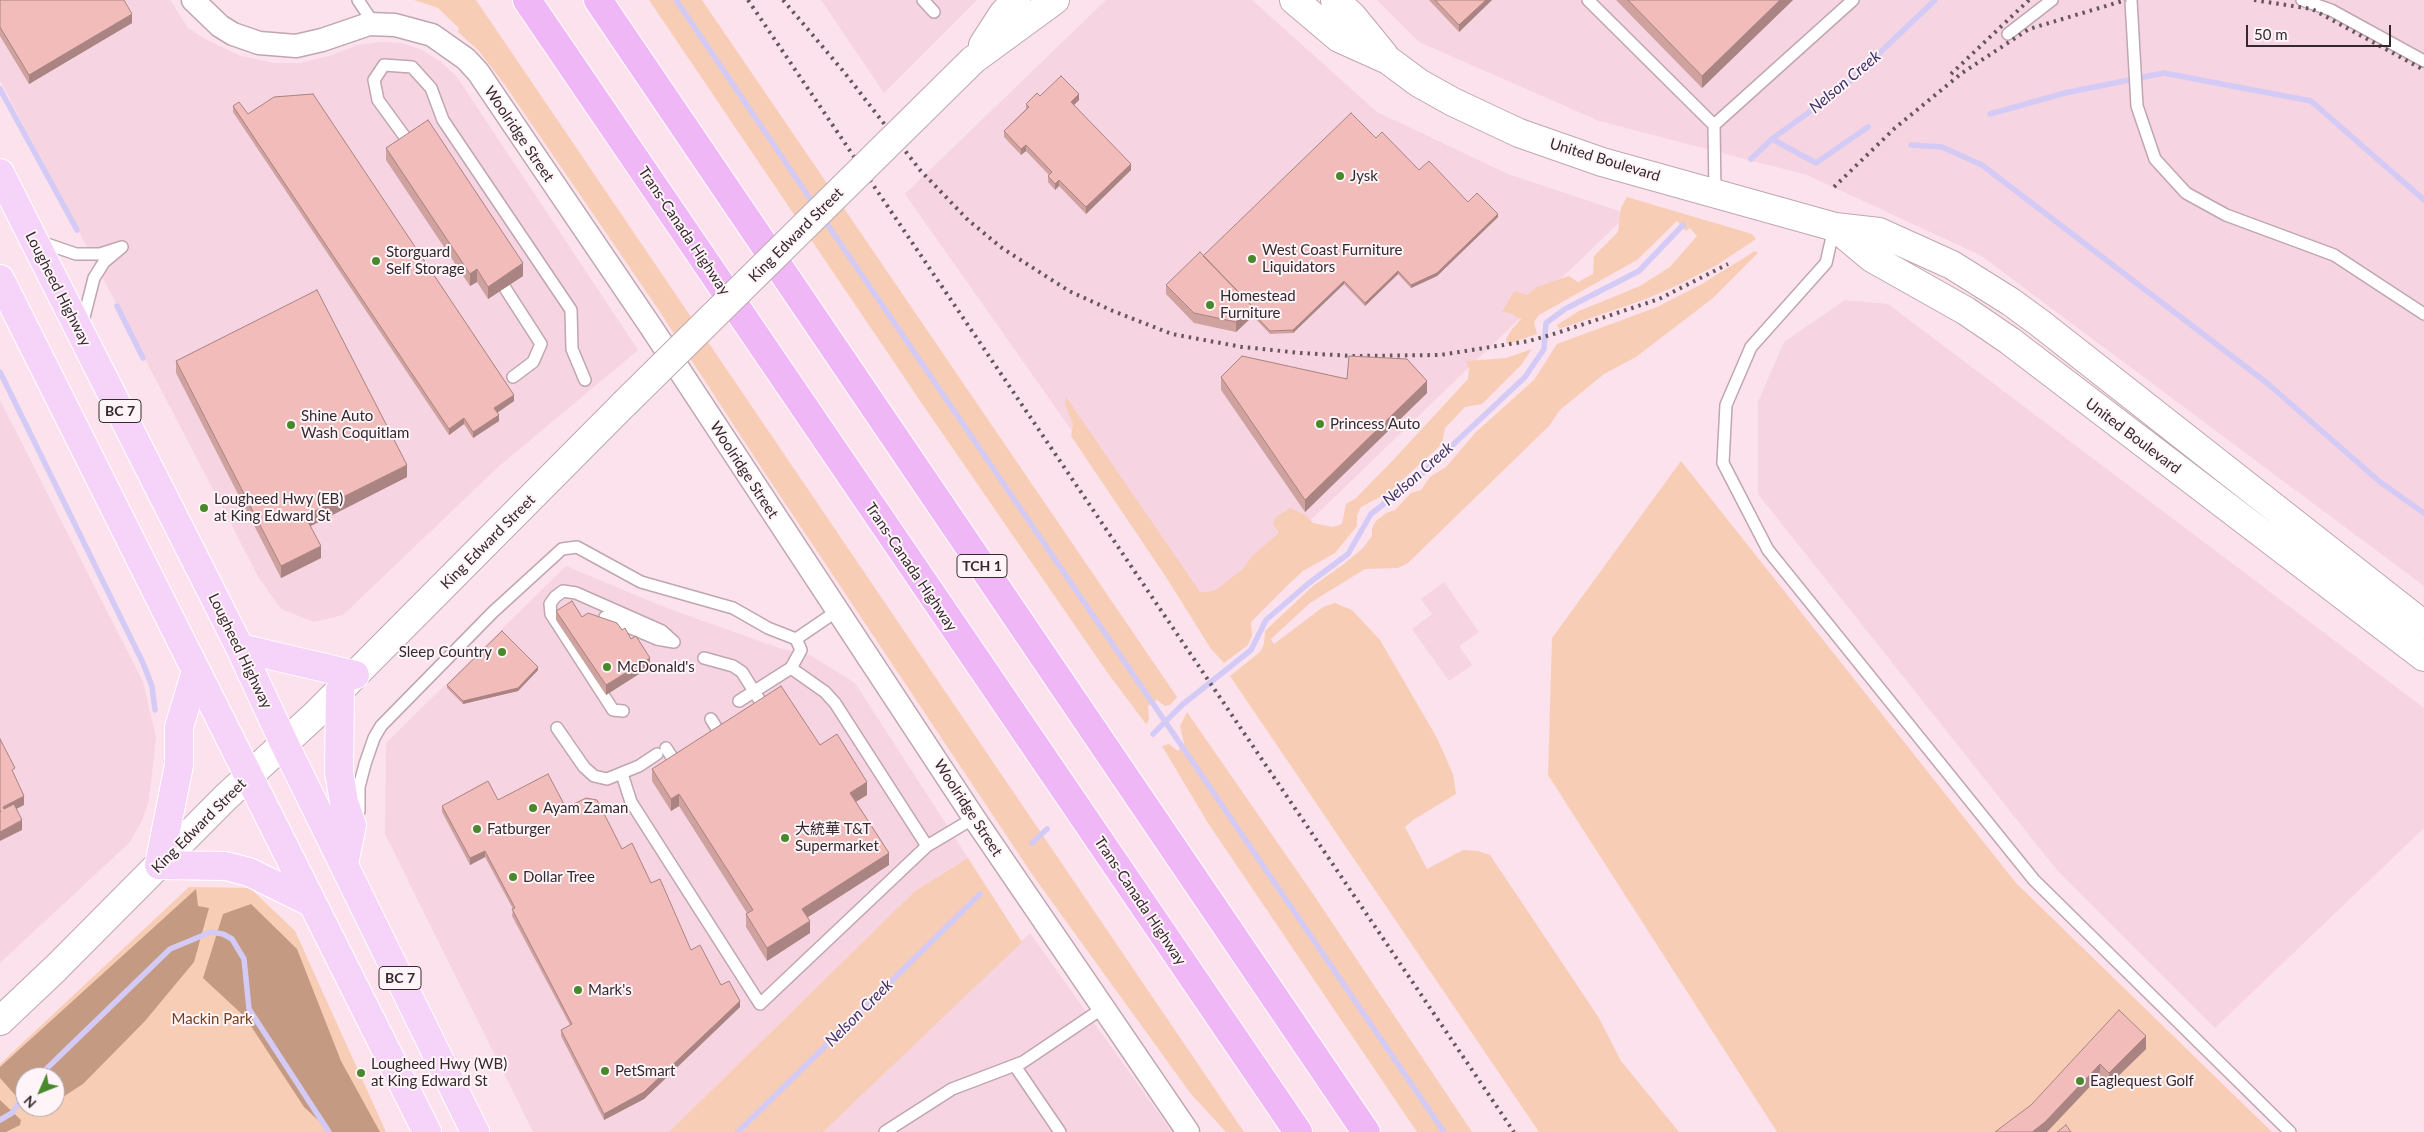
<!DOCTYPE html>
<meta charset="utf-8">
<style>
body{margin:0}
#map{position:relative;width:2424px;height:1132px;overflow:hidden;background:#fce2ec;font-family:Lato,sans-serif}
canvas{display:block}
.north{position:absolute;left:15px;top:1067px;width:50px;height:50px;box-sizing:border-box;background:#fff4f8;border:1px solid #aea3a7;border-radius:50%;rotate:226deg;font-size:14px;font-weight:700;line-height:20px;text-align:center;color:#342a2e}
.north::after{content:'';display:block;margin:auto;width:18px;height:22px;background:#47892b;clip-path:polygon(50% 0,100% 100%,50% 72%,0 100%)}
.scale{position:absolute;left:2246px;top:25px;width:145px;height:22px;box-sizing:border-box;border:2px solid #342a2e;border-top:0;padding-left:6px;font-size:15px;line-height:18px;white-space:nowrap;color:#342a2e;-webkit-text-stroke:4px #fff4f8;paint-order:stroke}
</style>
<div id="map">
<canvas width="2424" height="1132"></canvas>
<div class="north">N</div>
<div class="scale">50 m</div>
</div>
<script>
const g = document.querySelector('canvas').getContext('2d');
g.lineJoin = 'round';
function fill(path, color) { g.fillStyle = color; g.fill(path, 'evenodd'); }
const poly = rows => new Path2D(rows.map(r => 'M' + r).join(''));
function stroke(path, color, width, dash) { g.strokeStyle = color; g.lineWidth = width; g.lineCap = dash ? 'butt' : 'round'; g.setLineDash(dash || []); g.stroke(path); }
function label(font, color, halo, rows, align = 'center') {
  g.font = font + ' Lato,"Noto Sans SC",sans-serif'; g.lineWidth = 4; g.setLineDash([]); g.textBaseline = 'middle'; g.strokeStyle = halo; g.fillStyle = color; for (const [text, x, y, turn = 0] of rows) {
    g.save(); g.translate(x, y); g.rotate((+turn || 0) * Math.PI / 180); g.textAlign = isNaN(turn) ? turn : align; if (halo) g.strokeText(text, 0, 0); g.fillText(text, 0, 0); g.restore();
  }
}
fill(poly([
 [0,0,170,0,188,28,207,40,241,56,274,63,299,63,329,56,358,45,380,42,402,43,422,50,440,61,457,77,638,350,497,468,343,615,314,622,281,609,259,578,0,80],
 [821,0,977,0,884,93],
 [1106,0,1252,0,1377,112,1508,174,1628,214,1206,621,905,194],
 [1377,0,2424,0,2424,586,1980,255,1807,175,1599,121,1419,42],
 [1845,300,1888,304,2424,708,2424,828,2215,1028,2057,870,1758,494,1758,402,1784,342],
 [0,400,143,682,156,737,149,800,142,821,129,843,0,963],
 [566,566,667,608,779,648,810,655,855,683,968,858,915,891,669,1132,533,1132,385,834,386,743],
 [1444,582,1479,632,1459,646,1472,665,1449,681,1412,629,1432,614,1421,599],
 [1030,933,1172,1132,823,1132]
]), '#f6d4e1');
fill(poly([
 [414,0,476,0,1244,1132,1226,1132,1191,1094,1034,877,763,470,658,309,505,85,479,51,458,32,459,28,438,8],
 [649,0,702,0,1177,697,1170,705,1165,706,1157,700,1148,706,1149,720,1146,724,1107,672,925,408],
 [1627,197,1752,234,1756,239,1717,265,1680,284,1646,299,1559,329,1557,325,1579,311,1640,286,1670,267,1697,236,1690,228,1686,231,1677,221,1637,260,1539,315,1534,322,1537,334,1507,344,1506,339,1512,329,1521,319,1510,313,1502,312,1511,296,1515,291,1527,295,1537,287,1569,276,1578,282,1593,274,1594,256,1618,232,1621,208],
 [1755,251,1758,253,1713,298,1636,357,1604,374,1560,410,1549,426,1408,563,1398,568,1365,569,1310,603,1271,639,1274,644,1323,607,1335,603,1352,610,1380,640,1437,738,1453,774,1456,794,1413,820,1405,827,1427,869,1463,850,1478,851,1490,855,1599,1018,1621,1061,1679,1132,1539,1132,1230,676,1260,652,1264,644,1265,631,1313,586,1344,564,1363,548,1372,536,1372,528,1376,521,1386,513,1395,510,1411,493,1421,490,1430,477,1446,467,1476,432,1534,380,1557,344,1657,307,1702,284],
 [1532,349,1521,365,1482,404,1465,407,1445,428,1442,444,1389,492,1361,507,1357,515,1357,526,1335,553,1303,571,1291,582,1251,622,1252,635,1248,645,1224,663,1211,649,1166,577,1071,436,1073,424,1065,404,1066,397,1200,592,1206,592,1216,590,1243,569,1252,556,1279,533,1273,524,1275,518,1290,508,1305,515,1313,523,1333,527,1342,524,1346,504,1356,498,1395,458,1468,379,1469,368,1466,361,1506,358],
 [1681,461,2016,883,2272,1132,1777,1132,1548,775,1552,638],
 [1187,712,1313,894,1472,1132,1417,1132,1208,823,1162,746,1169,744,1178,751,1184,743,1180,726],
 [968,858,1022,942,823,1132,669,1132,915,891],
 [189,887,250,888,295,931,386,1132,0,1132,0,1064],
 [25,1077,55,1077,55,1107,25,1107]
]), '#f8cdb5');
fill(poly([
 [196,889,198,906,209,908,194,962,145,1021,83,1084,55,1102,55,1077,25,1077,25,1106,0,1078,0,1067],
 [251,904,297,949,341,1061,380,1132,331,1132,304,1107,245,1017,203,978,223,914],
 [0,1100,21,1120,20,1125,6,1132,0,1132]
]), '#c49a82');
stroke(poly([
 [676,0,815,206],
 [0,89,77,230],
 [1990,114,2065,93,2164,73,2311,101,2424,200],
 [1772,139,1816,163,1868,127],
 [1911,145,1942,147,1982,165,2267,383,2380,482,2424,513],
 [1751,159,1772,139,1845,86,1935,0],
 [823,218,1444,1132],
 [117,306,143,358],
 [0,372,143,663,152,686,155,710],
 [1153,734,1182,705,1251,650,1266,620,1309,583,1348,554,1371,514,1425,471,1525,377,1544,349,1546,323,1565,309,1639,271,1683,225],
 [1032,843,1047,829],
 [38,1077,170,949,211,932,223,934,232,939,244,959,249,1009,329,1132],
 [0,1120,12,1113,25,1094],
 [738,1132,980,894]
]), '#d3caf6', 5.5);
const lane = poly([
 [358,0,374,24],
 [923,0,934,12],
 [1588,0,1714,125],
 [2131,0,2137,106,2155,159,2186,193,2226,215,2334,255,2424,314],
 [2302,0,2331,10,2424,61],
 [2008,34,2052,0],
 [410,144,378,100,374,80,384,65,412,67,431,88,443,120,571,310,572,349,585,380],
 [1715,193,1714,125,1853,0],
 [1834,228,1826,263,1751,347,1726,405,1723,463,1768,550,2034,880,2290,1132],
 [38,241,76,254,100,254,122,247,104,262,94,278,82,325],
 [505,288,541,344,533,362,513,377],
 [605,617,657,639,674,642],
 [796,639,837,611],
 [704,658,733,666,742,672,765,709],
 [739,701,791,668],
 [623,711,613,710,551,614,550,604,555,597,563,591,576,593,662,631,674,642],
 [711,719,722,737],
 [557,728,584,767,594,776,607,779,639,766,657,754],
 [666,748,677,765],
 [622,774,631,802,760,1004,927,846,974,818],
 [356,817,359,811,359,787,365,764,374,738,381,726,493,612,562,549,577,547,641,582,733,608,768,628,796,639,801,650,791,668,825,692,835,703,927,846],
 [1015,1066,1060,1132],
 [885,1132,952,1089,1023,1062,1103,1008]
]);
const street = poly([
 [193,0,220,26,233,34,259,43,296,46,322,40,369,24,395,25,432,35,466,59,478,72,651,327,974,818,1188,1132]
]);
const secondary = poly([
 [1294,0,1339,38,1388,60,1419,83,1453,102,1519,133,1602,162,1835,227,1879,232,1952,265,2011,302,2041,324,2424,625],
 [1335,0,1353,17,1384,55],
 [983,45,1003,14,1016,0],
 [973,60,1055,0],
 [1835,227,1872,258,1966,311,2010,341,2424,657],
 [0,1021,55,969,226,797,315,715,624,404]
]);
const primary = poly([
 [0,173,240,648,284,743,475,1132],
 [0,279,427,1132],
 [240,648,355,675],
 [196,671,179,727,179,765,159,865,226,866,249,872,310,902],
 [340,690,339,772,344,802,352,825,344,864]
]);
const highway = poly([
 [527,0,1298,1132],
 [598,0,1366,1132]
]);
stroke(lane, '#bfa6b0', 14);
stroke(street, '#bfa6b0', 25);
stroke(secondary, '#bfa6b0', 30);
stroke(primary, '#fff', 30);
stroke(highway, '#fff', 30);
stroke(lane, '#fff', 11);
stroke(street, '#fff', 22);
stroke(secondary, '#fff', 28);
stroke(primary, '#f6d4fa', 28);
stroke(highway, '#f0b7f7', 28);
stroke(poly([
 [748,0,1514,1132],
 [783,0,844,72,920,170,968,220,1002,248,1069,291,1113,311,1172,334,1242,347,1301,353,1353,356,1440,355,1529,341,1557,333,1659,299,1728,264],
 [2254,0,2312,9,2424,70],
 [1951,74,2029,0],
 [1834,187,1895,128,1962,73,2029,29,2126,0]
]), '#65575c', 4, [2.5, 5]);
const secondaryBridge = poly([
 [624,404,973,60]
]);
stroke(secondaryBridge, '#bfa6b0', 30, []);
stroke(secondaryBridge, '#fff', 28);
fill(poly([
 [0,0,132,23,29,84,0,36],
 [1429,0,1492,0,1459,32],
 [1616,0,1793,0,1702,88],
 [1040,96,1079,100,1074,105,1131,170,1086,214,1059,186,1055,190,1048,182,1048,176,1049,175,1026,151,1021,155,1004,137,1004,131,1026,109,1026,104],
 [233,106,248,114,514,401,497,413,499,421,473,438,464,424,449,435,233,112],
 [1376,138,1419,170,1468,202,1498,217,1437,276,1411,288,1398,274,1365,306,1344,284,1293,333,1270,334,1253,316,1236,332,1194,323,1166,294,1166,285,1203,256],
 [386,148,523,276,488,299,477,282,470,286,386,160],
 [176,361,407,477,310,526,321,558,281,578,176,373],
 [1221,377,1347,379,1427,393,1305,512,1221,390],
 [556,611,582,617,622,630,631,639,650,667,606,695,556,620],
 [538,670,518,691,463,704,447,688,447,685],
 [820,745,867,795,856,802,889,865,807,917,810,933,767,961,746,927,746,914,747,913,679,806,671,811,652,781,652,769],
 [498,800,566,808,622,849,651,883,691,950,740,1007,644,1099,604,1120,561,1036,561,1030,570,1025,512,916,513,909,485,857,470,865,442,812,442,806],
 [2146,1036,2146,1049,2109,1085,2100,1076,2031,1105]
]), '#cfa2a0');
fill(poly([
 [1486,0,1492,0,1459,32,1459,25],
 [1780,0,1793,0,1702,88,1702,76],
 [132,14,132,23,29,84,29,75],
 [1079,94,1079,100,1071,108,1071,102],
 [1026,145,1026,151,1021,155,1021,149],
 [1131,164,1131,170,1086,214,1086,207],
 [1059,180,1059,186,1055,190,1055,184],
 [1498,214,1498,217,1437,276,1411,288,1411,285],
 [523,263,523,276,488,299,488,287],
 [477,269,477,282,470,286,470,274],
 [1398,271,1398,274,1365,306,1365,303],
 [1344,281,1344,284,1293,333,1293,330],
 [1253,307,1253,316,1236,332,1236,322],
 [1427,381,1427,393,1305,512,1305,500],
 [514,395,514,401,494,415,494,408],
 [499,415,499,421,473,438,473,432],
 [464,418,464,424,449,435,449,429],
 [407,465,407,477,305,529,305,516],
 [321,546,321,558,281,578,281,566],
 [650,658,650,667,606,695,606,685],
 [538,667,538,670,518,691,463,704,463,701],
 [867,782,867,795,850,805,850,793],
 [679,794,679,806,671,811,671,799],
 [24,796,24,805,3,816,3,807],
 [22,820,22,830,0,841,0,832],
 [485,851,485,857,470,865,470,858],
 [889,853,889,865,802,921,802,909],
 [810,921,810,933,767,961,767,948],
 [740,1001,740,1007,644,1099,604,1120,604,1114],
 [2146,1036,2146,1049,2109,1085,2109,1073],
 [2100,1064,2100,1076,2047,1132,2032,1132]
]), '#a98482');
const building = poly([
 [0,0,124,0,132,14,29,75,0,27,0,0],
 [1435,0,1486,0,1459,25,1435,0],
 [1628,0,1780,0,1702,76,1628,0],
 [1061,76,1079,94,1071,102,1131,164,1086,207,1059,180,1055,184,1048,176,1052,172,1026,145,1021,149,1004,131,1029,107,1026,104,1037,93,1040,96,1061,76],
 [313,94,514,395,494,408,499,415,473,432,464,418,449,429,233,106,239,102,248,114,274,97,313,94],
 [1351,113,1376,138,1382,132,1419,170,1429,161,1468,202,1477,193,1498,214,1437,273,1411,285,1398,271,1365,303,1344,281,1293,330,1270,331,1253,313,1253,307,1203,256,1351,113],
 [428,120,523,263,488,287,477,269,470,274,386,148,428,120],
 [1200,252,1253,307,1236,322,1194,313,1166,285,1200,252],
 [317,290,407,465,305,516,321,546,281,566,176,361,317,290],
 [1242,356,1347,379,1349,356,1407,359,1427,381,1305,500,1221,377,1242,356],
 [572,601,582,617,588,613,617,623,622,630,625,628,631,639,636,636,650,658,606,685,556,611,572,601],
 [502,631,538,667,518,688,463,701,447,685,502,631],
 [781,686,820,745,837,734,867,782,850,793,889,853,802,909,810,921,767,948,746,914,753,910,679,794,671,799,652,769,781,686],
 [0,739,15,768,12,770,24,796,3,807,4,809,14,804,22,820,0,832,0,812,1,812,0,810,0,739],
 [548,774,566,808,586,798,597,800,622,849,632,843,651,883,660,879,691,950,700,945,721,985,729,981,740,1001,644,1092,604,1114,561,1030,572,1024,512,909,515,908,485,851,470,858,442,806,488,781,498,800,548,774],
 [2119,1010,2146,1036,2109,1073,2100,1064,2045,1122,2032,1132,1995,1132,2031,1105,2119,1010],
 [2066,1125,2071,1132,2057,1132,2066,1125]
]);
fill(building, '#f1bcba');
stroke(building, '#a98482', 1);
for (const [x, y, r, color] of [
 [1340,176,5,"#47892b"],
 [1252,259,5,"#47892b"],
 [376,261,5,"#47892b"],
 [1210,305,5,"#47892b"],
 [1320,424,5,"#47892b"],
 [291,425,5,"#47892b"],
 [204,508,5,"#47892b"],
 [502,652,5,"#47892b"],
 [607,667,5,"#47892b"],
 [533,808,5,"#47892b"],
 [477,829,5,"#47892b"],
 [785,838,5,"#47892b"],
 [513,877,5,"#47892b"],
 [578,990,5,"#47892b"],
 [605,1071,5,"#47892b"],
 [361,1073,5,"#47892b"],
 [2080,1081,5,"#47892b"]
]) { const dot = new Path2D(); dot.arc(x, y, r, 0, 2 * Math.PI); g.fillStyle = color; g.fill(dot); stroke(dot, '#fff4f8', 2); }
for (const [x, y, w] of [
 [120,411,42],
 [982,566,50],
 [400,978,42]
]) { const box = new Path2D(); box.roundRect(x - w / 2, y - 11.5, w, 23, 4); g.fillStyle = '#fff4f8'; g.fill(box); stroke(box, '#342a2e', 1); }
label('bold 14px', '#342a2e', null, [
 ["BC 7",120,411],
 ["TCH 1",982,566],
 ["BC 7",400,978]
]);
label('15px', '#342a2e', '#fff4f8', [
 ["Woolridge Street",519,134,56],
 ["United Boulevard",1605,160,17],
 ["Trans-Canada Highway",684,231,56],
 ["King Edward Street",796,235,-45],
 ["Lougheed Highway",58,289,63],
 ["United Boulevard",2133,436,37],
 ["Woolridge Street",744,470,57],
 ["King Edward Street",488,542,-45],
 ["Trans-Canada Highway",911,567,56],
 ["Lougheed Highway",240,651,64],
 ["Woolridge Street",968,808,57],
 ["King Edward Street",199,826,-45],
 ["Trans-Canada Highway",1140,901,56]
]);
label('15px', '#342a2e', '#fff4f8', [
 ["Jysk",1350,176],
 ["West Coast Furniture",1262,250],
 ["Liquidators",1262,267],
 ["Storguard",386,252],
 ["Self Storage",386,269],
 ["Homestead",1220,296],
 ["Furniture",1220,313],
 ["Shine Auto",301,416],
 ["Wash Coquitlam",301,433],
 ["Princess Auto",1330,424],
 ["Lougheed Hwy (EB)",214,499],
 ["at King Edward St",214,516],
 ["Sleep Country",492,652,"right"],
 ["McDonald's",617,667],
 ["Ayam Zaman",543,808],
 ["Fatburger",487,829],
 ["大統華 T&T",795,829],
 ["Supermarket",795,846],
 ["Dollar Tree",523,877],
 ["Mark's",588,990],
 ["Lougheed Hwy (WB)",371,1064],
 ["at King Edward St",371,1081],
 ["PetSmart",615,1071],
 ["Eaglequest Golf",2090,1081]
], 'left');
label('15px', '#763f1b', '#fff4f8', [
 ["Mackin Park",212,1019]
]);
label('italic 16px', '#3f3066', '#fff4f8', [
 ["Nelson Creek",1845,82,-40],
 ["Nelson Creek",1418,474,-41],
 ["Nelson Creek",859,1013,-45]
]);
</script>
